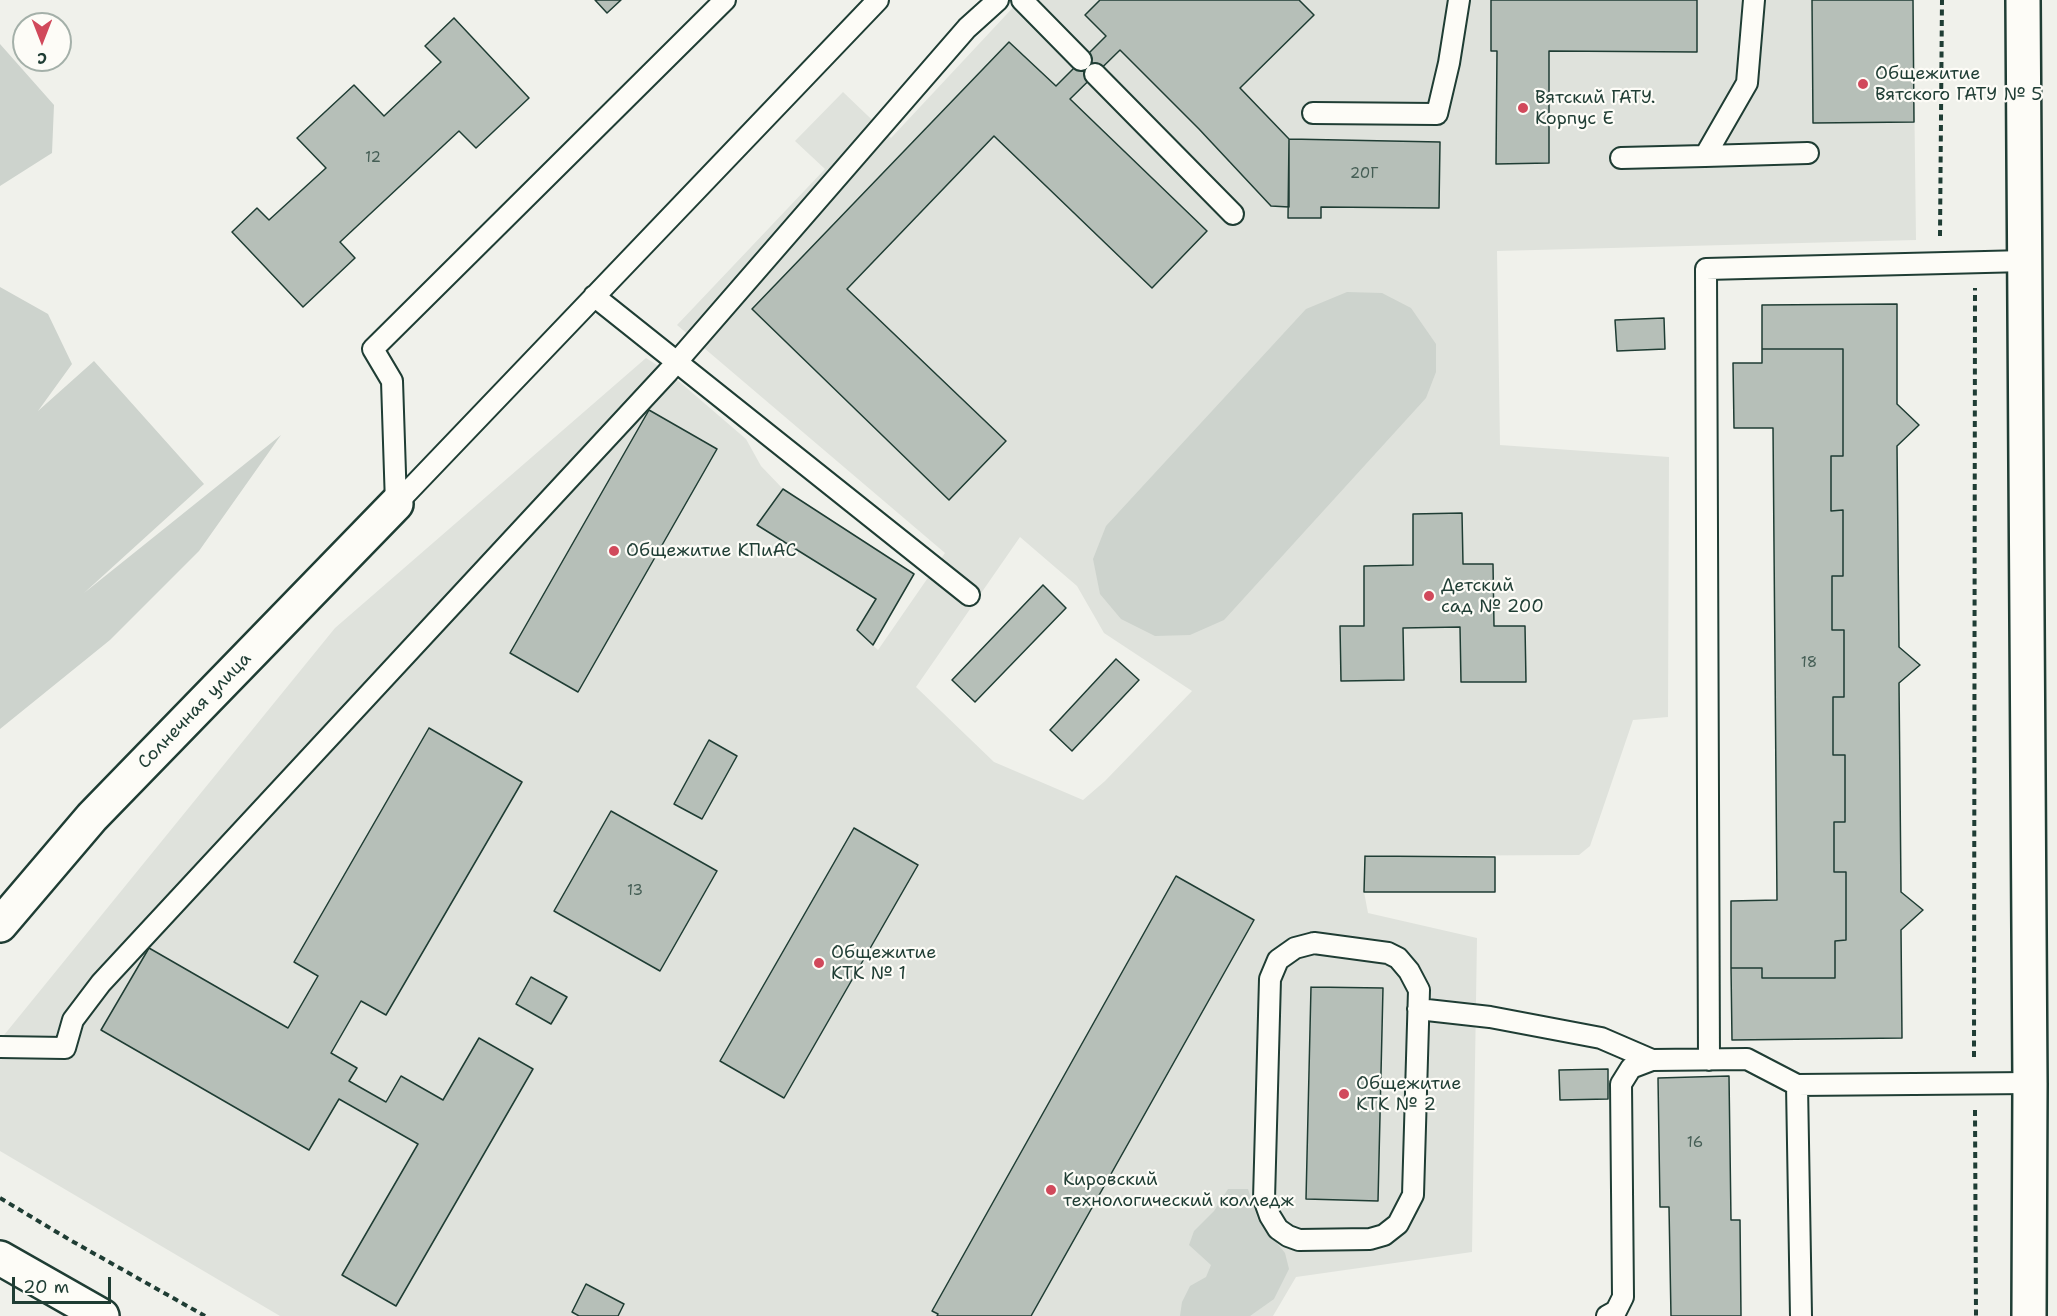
<!DOCTYPE html>
<meta charset="utf-8">
<style>
body{margin:0}
#map{position:relative;width:2057px;height:1316px;overflow:hidden;background:#f0f1eb;font-family:"Shantell Sans",sans-serif}
canvas{display:block}
.north{position:absolute;left:12px;top:12px;width:60px;height:60px;box-sizing:border-box;background:#fdfcf7;border:2px solid #a4b0a9;border-radius:50%;rotate:180deg;font-size:16px;font-weight:700;line-height:24px;text-align:center;color:#1f3d34}
.north::after{content:'';display:block;margin:auto;width:21px;height:27px;background:#d1495b;clip-path:polygon(50% 0,100% 100%,50% 72%,0 100%)}
.scale{position:absolute;left:12px;top:1277px;width:99px;height:27px;box-sizing:border-box;border:3px solid #1f3d34;border-top:0;padding-left:8px;font-size:18px;line-height:21px;white-space:nowrap;color:#1f3d34;-webkit-text-stroke:4px #fdfcf7;paint-order:stroke}
</style>
<div id="map">
<canvas width="2057" height="1316"></canvas>
<div class="north">С</div>
<div class="scale">20 m</div>
</div>
<script>
const g = document.querySelector('canvas').getContext('2d');
g.lineJoin = 'round';
function fill(path, color) { g.fillStyle = color; g.fill(path, 'evenodd'); }
const poly = rows => new Path2D(rows.map(r => 'M' + r).join(''));
function stroke(path, color, width, dash) { g.strokeStyle = color; g.lineWidth = width; g.lineCap = dash ? 'butt' : 'round'; g.setLineDash(dash || []); g.stroke(path); }
function label(font, color, halo, rows, align = 'center') {
  g.font = font + ' "Shantell Sans",sans-serif'; g.lineWidth = 4.5; g.setLineDash([]); g.textBaseline = 'middle'; g.strokeStyle = halo; g.fillStyle = color; for (const [text, x, y, turn = 0] of rows) {
    g.save(); g.translate(x, y); g.rotate((+turn || 0) * Math.PI / 180); g.textAlign = isNaN(turn) ? turn : align; if (halo) g.strokeText(text, 0, 0); g.fillText(text, 0, 0); g.restore();
  }
}
fill(poly([
 [1020,0,1913,0,1916,240,1497,251,1500,445,1669,457,1668,717,1633,720,1590,846,1579,855,1365,856,1364,892,1368,913,1477,938,1472,1252,1296,1277,1273,1316,280,1316,0,1151,0,1040,335,628,646,358,668,372,746,439,761,466,783,489,758,525,876,599,857,630,878,650,945,553,677,325,825,169,795,141,843,92,891,138],
 [1020,537,1077,586,1104,633,1192,691,1105,781,1083,800,994,762,916,687]
]), '#dfe2dc');
fill(poly([
 [0,44,54,105,52,153,0,186],
 [0,287,48,314,72,364,38,411,94,361,204,484,84,593,281,435,199,551,110,640,0,729],
 [1347,292,1382,293,1411,308,1436,344,1436,372,1426,398,1224,620,1190,635,1155,636,1121,619,1100,594,1093,559,1106,526,1306,309],
 [1228,1189,1248,1189,1258,1220,1285,1253,1289,1269,1274,1299,1250,1316,1180,1316,1182,1302,1190,1286,1206,1277,1211,1265,1189,1245,1194,1231,1214,1211]
]), '#cdd3cd');
const building = poly([
 [595,0,621,0,607,13,595,0],
 [1100,0,1299,0,1314,15,1240,88,1289,139,1289,207,1271,206,1199,129,1120,50,1070,99,1207,231,1152,288,994,136,847,289,1006,441,949,500,752,309,1009,42,1056,86,1106,36,1085,15,1100,0],
 [1491,0,1697,0,1697,52,1549,51,1549,163,1496,164,1497,51,1491,51,1491,0],
 [1812,0,1913,0,1914,122,1813,123,1812,0],
 [454,18,529,98,476,148,459,131,340,242,355,258,303,307,232,232,257,208,269,220,326,168,297,138,354,85,384,116,441,62,425,46,454,18],
 [1289,139,1440,142,1439,208,1321,207,1321,218,1288,218,1289,139],
 [1897,304,1897,404,1919,425,1897,446,1899,647,1920,665,1899,683,1901,892,1923,910,1901,930,1902,1038,1732,1040,1731,968,1762,968,1762,978,1835,978,1835,941,1846,940,1846,872,1834,872,1834,822,1845,822,1845,755,1833,755,1833,697,1844,697,1844,630,1832,630,1832,576,1843,576,1843,510,1831,511,1831,456,1843,456,1843,349,1762,349,1762,305,1897,304],
 [1664,318,1665,349,1617,351,1615,320,1664,318],
 [1762,349,1843,349,1843,456,1831,456,1831,511,1843,510,1843,576,1832,576,1832,630,1844,630,1844,697,1833,697,1833,755,1845,755,1845,822,1834,822,1834,872,1846,872,1846,940,1835,941,1835,978,1762,978,1762,968,1731,968,1731,901,1777,900,1773,428,1734,428,1733,363,1762,363,1762,349],
 [649,410,717,449,578,692,510,653,649,410],
 [783,489,914,574,873,645,857,630,876,599,757,525,783,489],
 [1462,513,1463,564,1493,564,1494,626,1525,626,1526,682,1461,682,1460,627,1403,628,1404,680,1341,681,1340,626,1364,626,1364,566,1413,565,1413,514,1462,513],
 [1043,585,1066,608,975,702,952,680,1043,585],
 [1116,659,1139,680,1072,751,1050,730,1116,659],
 [429,728,522,782,386,1015,361,1001,331,1053,357,1068,349,1081,386,1102,401,1076,443,1100,479,1038,533,1069,396,1306,342,1275,418,1144,339,1099,309,1150,101,1030,149,948,288,1028,318,976,294,962,429,728],
 [709,740,737,756,702,819,674,804,709,740],
 [611,811,717,871,660,971,554,911,611,811],
 [854,828,918,865,784,1098,720,1061,854,828],
 [1365,856,1495,857,1495,892,1364,892,1365,856],
 [1176,876,1254,920,1031,1316,937,1316,938,1314,932,1311,1176,876],
 [531,977,567,997,551,1024,516,1004,531,977],
 [1311,987,1383,988,1378,1201,1306,1199,1311,987],
 [1608,1069,1608,1099,1560,1100,1559,1070,1608,1069],
 [1729,1076,1731,1220,1740,1220,1741,1316,1671,1316,1669,1207,1660,1207,1658,1078,1729,1076],
 [586,1284,624,1304,618,1316,579,1316,572,1312,586,1284]
]);
fill(building, '#b6bfb8');
stroke(building, '#1f3d34', 1.5);
const lane = poly([
 [1022,0,1081,60],
 [1095,74,1233,214],
 [1313,113,1437,114,1449,63,1459,0],
 [1705,156,1808,153],
 [1621,158,1705,156,1747,83,1754,0],
 [594,296,969,595],
 [396,504,878,0],
 [396,504,392,381,373,349,725,0],
 [1314,943,1388,953,1398,958,1409,971,1419,990,1413,1195,1398,1224,1384,1235,1370,1239,1299,1240,1288,1236,1278,1229,1270,1216,1264,1199,1270,979,1278,960,1295,948,1314,943],
 [1418,1009,1490,1017,1601,1038,1652,1060],
 [0,1047,65,1048,73,1020,101,983,668,372,967,28,998,0],
 [1709,1060,1706,269,2025,261],
 [1797,1085,1801,1316],
 [1607,1316,1616,1311,1623,1297,1621,1084,1631,1068,1652,1060,1747,1059,1797,1085,2030,1083]
]);
const street = poly([
 [0,925,92,817,396,504]
]);
const secondary = poly([
 [0,1258,102,1316]
]);
const highway = poly([
 [2023,0,2030,1083,2029,1316]
]);
stroke(lane, '#1f3d34', 24);
stroke(street, '#1f3d34', 38);
stroke(secondary, '#1f3d34', 38);
stroke(highway, '#1f3d34', 38);
stroke(poly([
 [1940,236,1942,0],
 [1974,1057,1975,288],
 [1975,1110,1976,1316],
 [0,1198,70,1240,205,1316]
]), '#1f3d34', 4, [6, 4.5]);
stroke(lane, '#fdfcf7', 20);
stroke(street, '#fdfcf7', 33);
stroke(secondary, '#fdfcf7', 33);
stroke(highway, '#fdfcf7', 33);
for (const [x, y, r, color] of [
 [1863,84,6,"#d1495b"],
 [1523,108,6,"#d1495b"],
 [614,551,6,"#d1495b"],
 [1429,596,6,"#d1495b"],
 [819,963,6,"#d1495b"],
 [1344,1094,6,"#d1495b"],
 [1051,1190,6,"#d1495b"]
]) { const dot = new Path2D(); dot.arc(x, y, r, 0, 2 * Math.PI); g.fillStyle = color; g.fill(dot); stroke(dot, '#fdfcf7', 2); }
label('15px', '#455e55', null, [
 ["12",373,158],
 ["20Г",1364,174],
 ["18",1809,663],
 ["13",635,891],
 ["16",1695,1143]
]);
label('18px', '#1f3d34', '#fdfcf7', [
 ["Общежитие",1875,74],
 ["Вятского ГАТУ № 5",1875,95],
 ["Вятский ГАТУ.",1535,98],
 ["Корпус Е",1535,119],
 ["Общежитие КПиАС",626,551],
 ["Детский",1441,586],
 ["сад № 200",1441,607],
 ["Общежитие",831,953],
 ["КТК № 1",831,974],
 ["Общежитие",1356,1084],
 ["КТК № 2",1356,1105],
 ["Кировский",1063,1180],
 ["технологический колледж",1063,1201]
], 'left');
label('18px', '#1f3d34', '#fdfcf7', [
 ["Солнечная улица",195,711,-46]
]);
</script>
